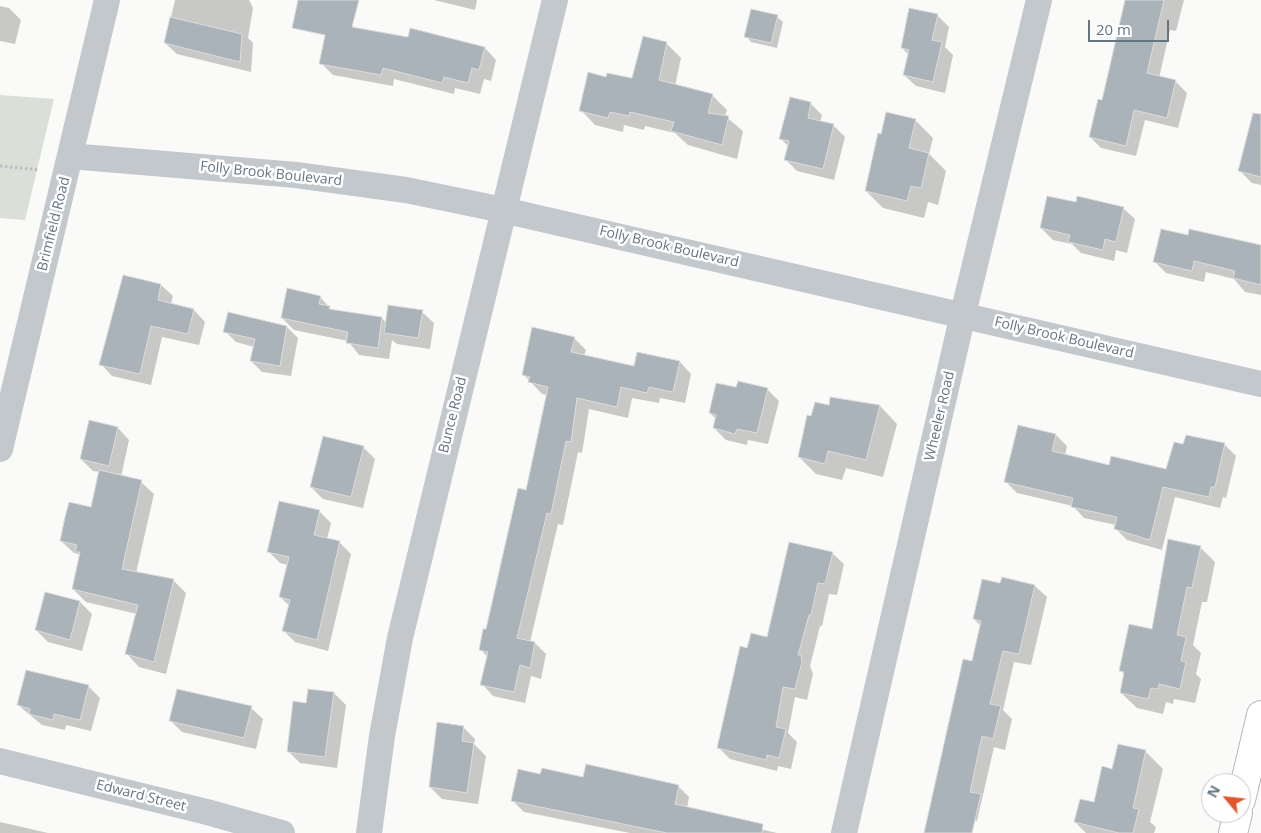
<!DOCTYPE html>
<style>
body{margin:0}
#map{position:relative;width:1261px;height:833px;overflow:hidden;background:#fafaf8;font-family:"Open Sans",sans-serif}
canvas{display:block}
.north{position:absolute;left:1201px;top:773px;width:50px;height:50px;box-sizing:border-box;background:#fff;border:1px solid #c1c8cd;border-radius:50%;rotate:298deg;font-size:14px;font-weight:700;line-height:20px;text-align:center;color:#657683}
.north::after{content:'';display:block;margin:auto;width:18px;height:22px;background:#e4572e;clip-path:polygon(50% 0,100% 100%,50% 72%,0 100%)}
.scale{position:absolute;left:1088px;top:20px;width:81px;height:22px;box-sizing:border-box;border:2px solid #657683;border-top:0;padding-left:6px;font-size:15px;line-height:18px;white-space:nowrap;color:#657683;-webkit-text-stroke:4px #fff;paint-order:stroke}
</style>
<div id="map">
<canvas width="1261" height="833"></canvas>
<div class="north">N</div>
<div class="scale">20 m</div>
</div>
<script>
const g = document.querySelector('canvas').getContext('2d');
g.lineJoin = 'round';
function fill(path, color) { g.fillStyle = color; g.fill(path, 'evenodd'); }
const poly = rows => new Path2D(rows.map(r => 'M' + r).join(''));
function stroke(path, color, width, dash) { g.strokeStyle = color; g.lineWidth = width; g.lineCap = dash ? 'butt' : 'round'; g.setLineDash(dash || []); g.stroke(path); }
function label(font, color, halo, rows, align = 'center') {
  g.font = font + ' "Open Sans",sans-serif'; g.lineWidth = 5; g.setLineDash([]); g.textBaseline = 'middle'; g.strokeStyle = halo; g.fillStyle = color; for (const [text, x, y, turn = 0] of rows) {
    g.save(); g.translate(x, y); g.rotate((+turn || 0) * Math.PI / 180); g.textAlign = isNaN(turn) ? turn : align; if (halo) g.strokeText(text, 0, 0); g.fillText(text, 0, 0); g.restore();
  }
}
fill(poly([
 [0,95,54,99,25,220,0,218]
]), '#dadfd7');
fill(poly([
 [175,0,249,0,253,8,248,38,253,43,251,72,177,54,165,43],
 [434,0,477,0,475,10],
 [1125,0,1184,0,1176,31,1170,30,1159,78,1176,82,1187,93,1178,128,1145,120,1136,156,1101,148,1090,137,1103,101,1114,60,1112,58],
 [0,6,9,8,21,20,15,44,0,41],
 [937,15,949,27,945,47,953,55,945,93,916,86,904,75,909,55,902,48],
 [777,17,783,22,777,48,751,42,746,36],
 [352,25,356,29,409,39,485,48,496,60,491,81,484,79,480,94,455,88,454,94,394,79,393,86,333,75,321,63],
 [666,43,681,58,675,86,712,95,727,110,725,116,743,131,737,159,688,145,675,133,645,126,644,130,624,125,623,132,595,125,581,110,607,78,633,80],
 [810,103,822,115,820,122,833,125,845,137,834,180,797,171,786,160,789,147,781,139],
 [915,120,933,138,929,154,946,171,938,205,928,202,924,218,883,208,866,191],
 [1261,145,1261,185,1252,183,1240,171],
 [1076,203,1123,208,1135,219,1127,253,1116,250,1114,261,1081,253,1072,244,1053,240,1041,228],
 [1189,237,1261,246,1261,295,1245,292,1234,279,1206,272,1204,282,1166,273,1154,261],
 [161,285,173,296,171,304,194,310,205,322,199,345,162,337,151,385,112,376,101,364],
 [320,297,332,310,382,318,386,323,422,312,434,323,430,349,397,344,392,340,389,359,359,355,348,341,294,330,282,318],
 [229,313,287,327,298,338,291,376,262,372,251,361,254,347,236,342,225,331],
 [574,338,586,350,584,356,635,367,638,353,680,362,691,374,685,403,660,398,659,403,632,398,628,418,589,409,582,453,578,452,563,525,558,524,530,642,535,643,546,654,541,679,531,676,525,703,493,696,482,684,488,657,480,649,527,491,547,395,542,394,523,374],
 [767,389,779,401,768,444,748,440,747,445,726,440,714,428,716,419,710,413],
 [830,406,880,406,897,424,883,477,846,468,842,480,816,474,799,457,812,418],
 [118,428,129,440,121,477,141,482,154,494,136,573,173,580,186,593,166,674,139,667,127,654,137,614,86,602,73,589,81,555,74,553,61,541,92,509,100,472,93,471,81,459],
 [1056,435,1067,446,1065,455,1110,466,1167,471,1184,445,1225,445,1236,456,1226,498,1223,497,1220,508,1175,497,1162,550,1127,540,1115,528,1116,525,1084,518,1073,506,1017,493,1005,481],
 [363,447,375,459,363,508,323,499,311,487],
 [319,511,331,523,327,539,339,542,351,554,328,651,295,642,284,631,290,606,280,597,288,565,280,563,269,552],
 [1200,547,1215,562,1207,602,1202,602,1193,645,1201,653,1196,674,1201,679,1195,703,1174,699,1173,704,1166,702,1163,714,1137,708,1121,693,1125,675,1121,671,1153,631],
 [832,553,844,564,837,595,829,594,822,626,820,626,810,666,813,674,807,700,795,697,788,733,797,742,791,769,778,766,777,771,730,759,718,747,748,650,768,639],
 [1000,585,1035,586,1047,597,1031,665,1014,662,1003,710,1012,719,1005,750,994,747,977,821,969,819,966,833,926,833,932,803,931,801,964,660,973,662,981,626,974,619],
 [46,593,80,602,92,614,82,651,48,642,36,630],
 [88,686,100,698,91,731,66,725,65,730,42,725,18,705],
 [334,693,346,705,337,768,300,763,288,751,307,704],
 [251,708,263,719,256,749,182,732,170,720],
 [463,727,475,739,474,744,486,756,478,804,442,799,430,787],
 [1146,752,1163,769,1150,822,1156,827,1154,833,1086,833,1075,822,1095,804,1113,770],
 [541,776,678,786,689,797,687,808,731,822,777,833,630,833,524,812,513,801],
 [0,822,48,833,0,833]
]), '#0003');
const building = poly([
 [298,0,359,0,352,27,408,37,410,28,485,47,479,70,472,68,468,83,444,77,442,83,383,68,381,75,319,64,325,35,292,28,298,0],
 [1125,0,1164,0,1147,73,1176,80,1167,118,1134,110,1126,146,1089,137,1098,99,1102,100,1125,0],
 [909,8,938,14,932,40,942,42,933,82,903,75,909,50,901,48,909,8],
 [751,9,778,15,771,43,744,37,751,9],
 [170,17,242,34,240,62,164,43,170,17],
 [643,36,667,42,659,80,713,94,708,113,729,116,722,145,671,131,674,122,630,112,629,116,610,112,608,118,579,111,588,72,606,77,607,73,632,78,643,36],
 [790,97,811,102,808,118,834,124,823,169,784,160,789,141,779,139,790,97],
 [886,112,916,119,909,148,929,153,921,188,911,186,907,201,865,191,878,133,881,134,886,112],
 [1253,113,1261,114,1261,177,1238,171,1253,113],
 [1047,196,1076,202,1077,196,1124,207,1116,242,1105,239,1103,250,1068,242,1070,235,1040,228,1047,196],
 [1161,229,1188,235,1189,229,1261,245,1261,285,1233,278,1235,271,1194,261,1192,271,1153,262,1161,229],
 [123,275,161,284,158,300,194,309,188,334,151,326,140,374,99,365,123,275],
 [287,288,321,296,319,304,330,306,329,309,382,317,378,348,346,343,348,332,281,318,287,288],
 [388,305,423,310,418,338,384,333,388,305],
 [228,312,287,326,280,366,250,361,255,339,223,332,228,312],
 [532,327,575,337,571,352,634,366,637,352,680,361,673,392,649,387,647,393,621,387,617,407,577,398,571,442,566,441,551,514,547,513,517,638,535,642,530,668,520,665,514,692,480,685,488,652,479,650,483,629,486,629,518,488,526,490,548,387,528,382,530,377,522,375,532,327],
 [738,381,768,388,757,433,737,429,735,434,713,428,716,415,709,413,716,383,736,387,738,381],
 [830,397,880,405,866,460,828,451,825,464,798,457,807,415,811,416,815,402,829,405,830,397],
 [89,420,118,427,109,466,80,459,89,420],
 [1018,425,1056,434,1052,451,1109,465,1111,456,1166,469,1174,442,1183,444,1186,435,1225,443,1215,487,1211,487,1209,497,1163,487,1150,540,1114,529,1117,517,1071,507,1073,498,1004,482,1018,425],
 [323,436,364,446,351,497,310,487,323,436],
 [99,470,142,480,122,569,174,579,154,662,125,654,138,605,72,589,80,552,75,552,77,545,60,541,65,517,69,502,91,507,99,470],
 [279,501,320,510,314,535,340,541,317,640,282,631,290,600,279,597,289,557,267,552,279,501],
 [1168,539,1201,546,1192,588,1187,587,1177,635,1186,637,1181,661,1186,662,1180,689,1159,684,1158,689,1151,688,1148,699,1120,693,1124,672,1119,671,1129,624,1152,629,1168,539],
 [789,542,833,552,825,584,818,583,811,615,809,615,798,655,801,655,802,662,795,689,783,687,776,727,786,729,779,758,767,755,766,760,717,748,740,646,747,648,751,633,767,637,789,542],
 [1002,577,1035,585,1019,654,1003,651,990,704,1001,706,993,739,982,736,970,792,981,794,972,833,924,833,963,659,972,661,981,621,973,619,982,579,1000,583,1002,577],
 [45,592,80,601,70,640,35,630,45,592],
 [26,670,89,685,80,720,54,714,53,720,29,714,30,709,17,705,26,670],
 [177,689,252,706,244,738,169,721,177,689],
 [308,689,334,692,325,757,287,752,293,701,306,703,308,689],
 [437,722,464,726,462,741,474,743,467,793,429,787,437,722],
 [1118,744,1146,750,1133,808,1139,809,1133,833,1119,833,1074,822,1080,799,1094,802,1102,766,1112,769,1118,744],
 [586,764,679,785,675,804,763,824,762,833,667,833,511,801,518,769,540,774,542,768,583,777,586,764]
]);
fill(building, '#aab3b9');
stroke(building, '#dcdcda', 1);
const secondary = poly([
 [1241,800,1261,715],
 [1233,833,1238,813]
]);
stroke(secondary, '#b3babf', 30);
stroke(poly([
 [0,166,39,170]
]), '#bbbfc2', 3, [2.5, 2.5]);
stroke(poly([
 [70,156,296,175,406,190,503,210,1261,384],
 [0,449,107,0],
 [0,761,207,812,282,833],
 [369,833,382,736,400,638,555,0],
 [844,833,963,314,1039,0]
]), '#c3c8cc', 26);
stroke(secondary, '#fff', 28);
label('14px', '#657683', '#fff', [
 ["Folly Brook Boulevard",271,174,6],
 ["Brimfield Road",54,224,-76],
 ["Folly Brook Boulevard",669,247,13],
 ["Folly Brook Boulevard",1064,338,13],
 ["Bunce Road",453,415,-76],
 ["Wheeler Road",940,416,-77],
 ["Edward Street",141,796,14]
]);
</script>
